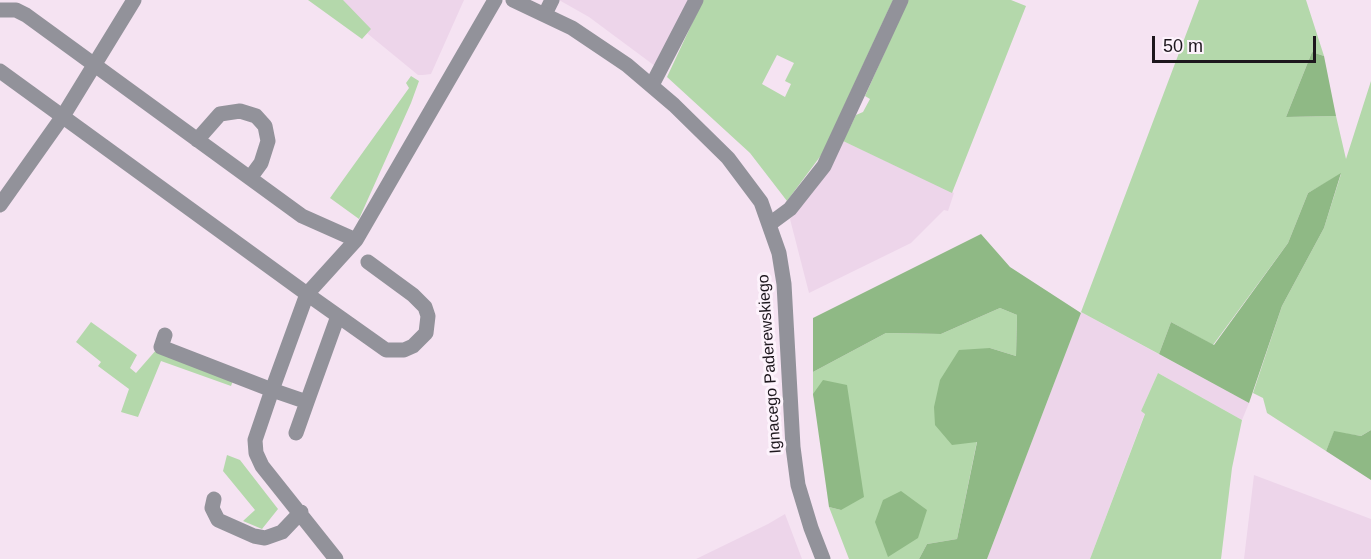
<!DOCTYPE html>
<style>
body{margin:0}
#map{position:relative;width:1371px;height:559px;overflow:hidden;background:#f5e3f2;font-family:Helvetica,sans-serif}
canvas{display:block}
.scale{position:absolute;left:1152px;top:36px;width:164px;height:27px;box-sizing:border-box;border:3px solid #1d171d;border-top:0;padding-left:8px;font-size:18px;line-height:21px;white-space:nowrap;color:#1d171d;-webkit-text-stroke:4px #fdf3fc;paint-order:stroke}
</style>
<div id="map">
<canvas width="1371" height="559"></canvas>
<div class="scale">50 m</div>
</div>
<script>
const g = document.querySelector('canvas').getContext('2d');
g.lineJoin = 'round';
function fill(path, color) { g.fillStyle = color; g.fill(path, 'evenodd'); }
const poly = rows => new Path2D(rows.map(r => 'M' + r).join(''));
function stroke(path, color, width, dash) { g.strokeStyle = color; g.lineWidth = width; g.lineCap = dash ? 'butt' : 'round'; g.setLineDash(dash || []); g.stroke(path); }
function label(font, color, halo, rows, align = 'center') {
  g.font = font + ' Helvetica,sans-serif'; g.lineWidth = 6; g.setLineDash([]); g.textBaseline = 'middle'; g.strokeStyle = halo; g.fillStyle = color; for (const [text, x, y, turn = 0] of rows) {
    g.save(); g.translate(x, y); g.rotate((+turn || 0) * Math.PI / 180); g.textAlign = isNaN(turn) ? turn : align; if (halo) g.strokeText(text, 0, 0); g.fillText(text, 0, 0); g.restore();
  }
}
fill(poly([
 [341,0,464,0,431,74,423,75,418,75,368,34],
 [559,0,690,0,655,66,589,17],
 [843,141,954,193,948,211,944,210,911,243,809,293,790,219,817,187],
 [1081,312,1249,403,1242,420,1158,373,1141,411,1145,413,1090,559,987,559],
 [1254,475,1371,519,1371,559,1244,559],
 [785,514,802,559,696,559,768,524]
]), '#edd5ea');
fill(poly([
 [308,0,343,0,371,29,362,39],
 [703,0,893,0,822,154,787,201,750,153,667,77],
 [777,55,794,63,785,81,791,84,785,97,762,84],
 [908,0,1011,0,1026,6,952,193,843,141,856,115,863,112,870,99,865,96],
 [1199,0,1306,0,1324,56,1312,52,1286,117,1336,116,1346,159,1371,81,1371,430,1361,436,1334,432,1326,451,1267,413,1263,398,1253,393,1282,306,1324,228,1341,174,1308,193,1288,243,1213,345,1171,322,1159,354,1081,312],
 [411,76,419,81,411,103,359,219,330,198,409,88,406,83],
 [1000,308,1017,315,1016,356,990,348,977,441,957,539,927,544,919,559,849,559,829,507,841,510,813,394,813,372,886,333,941,334],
 [91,322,137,355,130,368,136,373,157,349,234,378,231,386,161,361,138,417,121,412,129,389,98,366,101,362,76,342],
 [1158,373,1242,420,1232,468,1221,559,1090,559,1145,414,1141,411],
 [227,455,240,460,278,509,262,529,243,521,255,510,223,471]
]), '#b4d8ab');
fill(poly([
 [1312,52,1324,56,1336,116,1286,117],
 [1341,173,1324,228,1282,306,1249,403,1159,354,1171,322,1214,345,1288,243,1308,193],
 [981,234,1010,267,1081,313,987,559,919,559,927,544,957,539,977,442,952,445,935,425,934,407,940,380,959,350,990,348,1016,356,1017,315,1000,308,941,334,886,333,813,372,813,318],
 [823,380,847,385,864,497,841,510,829,507,813,394],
 [1371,430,1371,480,1326,451,1334,431,1361,436],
 [901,491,927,510,918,538,888,557,875,522,883,500]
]), '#8fb985');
stroke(poly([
 [0,10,16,10,26,15,302,216,356,240,307,294,0,71],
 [545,14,552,0],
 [652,85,696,0],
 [197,140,220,114,240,111,256,116,265,126,268,141,261,163,250,178],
 [0,205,63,116,134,0],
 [771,223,790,209,824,166,901,0],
 [356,240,495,0],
 [165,335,161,347,272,390,307,294,386,350,404,350,413,346,426,333,428,316,425,307,413,295,368,262],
 [296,433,307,402],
 [214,499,212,508,218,520,254,536,265,538,282,532,301,512],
 [336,559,262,466,256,453,255,440,272,390,307,402,338,316]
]), '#92929a', 15);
stroke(poly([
 [513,0,572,28,627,65,674,105,728,158,761,202,779,253,784,284,793,447,798,485,811,528,823,559]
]), '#92929a', 15);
label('16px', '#1d171d', '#fdf3fc', [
 ["Ignacego Paderewskiego",770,364,-94]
]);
</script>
